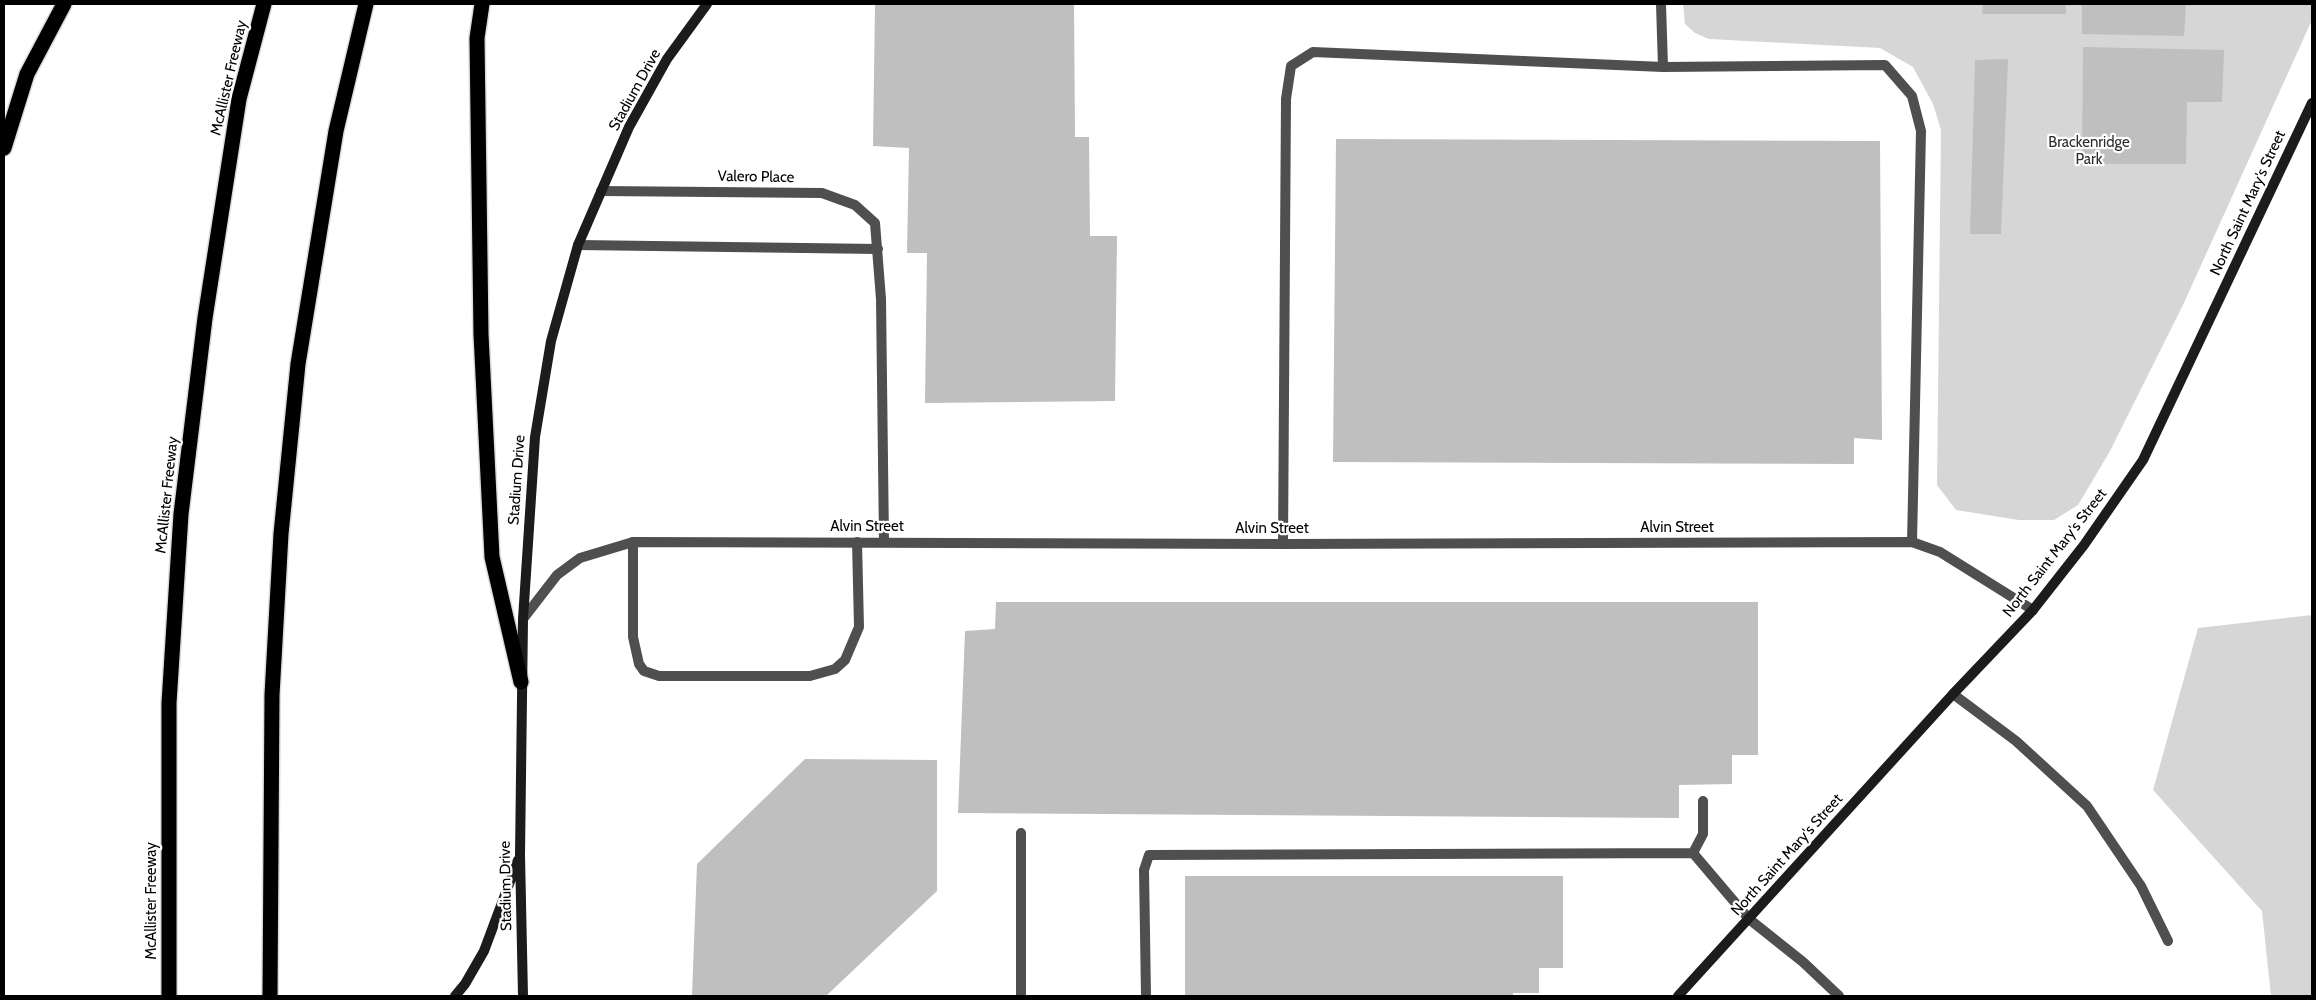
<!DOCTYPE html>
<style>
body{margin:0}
#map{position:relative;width:2316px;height:1000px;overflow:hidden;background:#fff;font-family:Cabin,sans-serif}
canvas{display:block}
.frame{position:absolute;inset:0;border:5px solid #000;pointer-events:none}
</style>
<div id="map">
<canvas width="2316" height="1000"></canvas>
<div class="frame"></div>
</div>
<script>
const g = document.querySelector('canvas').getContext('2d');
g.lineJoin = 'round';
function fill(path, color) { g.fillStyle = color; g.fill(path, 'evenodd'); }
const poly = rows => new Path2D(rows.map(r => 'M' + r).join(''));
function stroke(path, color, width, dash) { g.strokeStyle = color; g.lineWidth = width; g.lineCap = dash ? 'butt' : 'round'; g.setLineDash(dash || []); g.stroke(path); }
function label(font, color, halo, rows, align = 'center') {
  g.font = font + ' Cabin,sans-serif'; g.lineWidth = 4.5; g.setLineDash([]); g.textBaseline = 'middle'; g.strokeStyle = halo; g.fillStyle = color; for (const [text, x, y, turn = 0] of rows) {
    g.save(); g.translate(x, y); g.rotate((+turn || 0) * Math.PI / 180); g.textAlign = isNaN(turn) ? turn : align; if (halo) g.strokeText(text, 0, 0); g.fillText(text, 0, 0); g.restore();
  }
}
fill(poly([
 [1683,4,2312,4,2312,20,2183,305,2110,451,2078,505,2054,520,2019,520,1956,510,1937,485,1941,130,1933,104,1913,67,1880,48,1709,39,1695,33,1685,24],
 [2312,615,2312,996,2271,996,2262,911,2153,790,2198,628]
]), '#d6d6d6');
fill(poly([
 [875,4,1074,4,1075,137,1089,137,1090,236,1117,236,1115,401,925,403,927,253,907,253,909,148,873,146],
 [1983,4,2066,4,2066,14,1982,14],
 [2082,4,2186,4,2184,36,2082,34],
 [2083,47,2224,50,2222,102,2187,102,2186,164,2082,164],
 [2008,59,2001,234,1970,234,1975,60],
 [1336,139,1880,141,1882,440,1854,438,1854,464,1333,462],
 [996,602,1758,602,1758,755,1732,755,1732,784,1679,785,1679,818,958,813,965,631,995,629],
 [805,759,937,760,937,891,826,996,692,996,697,864],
 [1185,876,1563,876,1563,968,1539,968,1539,993,1513,993,1513,996,1185,996]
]), '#bfbfbf');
const highway = poly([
 [482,4,477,38,481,334,492,557,521,682],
 [4,148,27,74,64,4],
 [169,996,169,703,181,514,205,318,239,99,264,4],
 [270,996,272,695,281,534,298,364,336,131,366,4]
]);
stroke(highway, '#dbdbdb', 18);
stroke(poly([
 [1661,4,1663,67,1885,65,1912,96,1921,131,1912,542],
 [601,191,822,193,855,205,875,223,881,299,884,542],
 [578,245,878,249],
 [633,542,633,637,639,664,644,671,659,676,810,676,835,669,845,660,859,627,857,542],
 [1283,544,1286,99,1291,66,1313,52,1663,67],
 [1953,694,2016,741,2087,806,2141,886,2168,941],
 [1021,833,1021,996],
 [1693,853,1703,834,1703,801],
 [1146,996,1144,870,1149,855,1693,853,1749,919,1803,962,1839,996]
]), '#4f4f4f', 10);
stroke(poly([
 [523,619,557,575,580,558,633,542,1283,544,1912,542,1940,552,2033,610]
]), '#4f4f4f', 10);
stroke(poly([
 [455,996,465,984,484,951,518,860],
 [523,996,520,855,523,619,535,437,551,341,578,245,629,127,667,59,707,4],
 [1678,996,1953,694,2033,610,2084,545,2143,460,2312,103]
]), '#1c1c1c', 10);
stroke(highway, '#000', 15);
label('15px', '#000', '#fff', [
 ["McAllister Freeway",229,78,-77],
 ["Stadium Drive",635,90,-61],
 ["Valero Place",756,177,1],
 ["North Saint Mary's Street",2248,203,-65],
 ["Stadium Drive",517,480,-86],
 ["McAllister Freeway",167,495,-84],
 ["Alvin Street",867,527],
 ["Alvin Street",1677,528],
 ["Alvin Street",1272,529],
 ["North Saint Mary's Street",2055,553,-52],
 ["North Saint Mary's Street",1787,855,-48],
 ["Stadium Drive",506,886,-91],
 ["McAllister Freeway",152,901,-90]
]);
label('15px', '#2d2d2d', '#fff', [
 ["Brackenridge",2089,143],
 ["Park",2089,160]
]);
</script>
